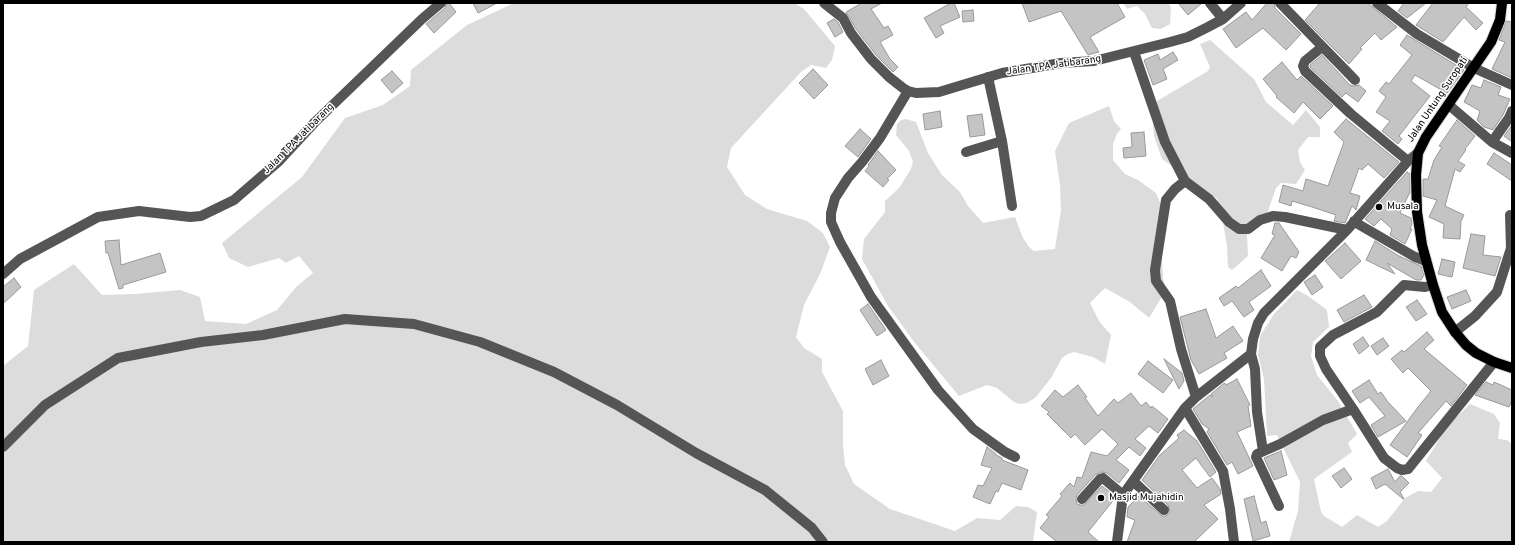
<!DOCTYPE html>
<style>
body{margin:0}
#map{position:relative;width:1515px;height:545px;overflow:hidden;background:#fff;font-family:Overpass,sans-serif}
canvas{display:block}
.frame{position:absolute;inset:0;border:4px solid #000;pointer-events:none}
</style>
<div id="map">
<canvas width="1515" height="545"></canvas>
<div class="frame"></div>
</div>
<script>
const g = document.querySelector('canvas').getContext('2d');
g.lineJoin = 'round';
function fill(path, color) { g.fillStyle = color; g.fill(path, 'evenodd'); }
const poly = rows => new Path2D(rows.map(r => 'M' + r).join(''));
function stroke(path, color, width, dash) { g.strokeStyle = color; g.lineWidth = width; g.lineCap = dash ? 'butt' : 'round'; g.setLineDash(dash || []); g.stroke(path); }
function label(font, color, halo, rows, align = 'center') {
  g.font = font + ' Overpass,sans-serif'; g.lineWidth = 3; g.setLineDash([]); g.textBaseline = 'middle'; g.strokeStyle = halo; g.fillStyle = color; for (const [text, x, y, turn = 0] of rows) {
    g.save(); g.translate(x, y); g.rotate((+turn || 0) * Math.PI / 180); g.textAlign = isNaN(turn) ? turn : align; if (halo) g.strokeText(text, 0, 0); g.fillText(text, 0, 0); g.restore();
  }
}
fill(poly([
 [514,3,794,3,804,9,835,46,832,60,826,68,811,65,801,72,731,148,727,167,745,195,767,209,807,221,823,233,830,247,820,274,804,305,796,337,804,348,822,359,822,372,843,411,843,445,845,465,854,484,890,509,955,531,977,518,1000,520,1016,506,1028,507,1037,512,1033,542,3,542,3,366,28,346,34,290,74,264,102,295,135,294,180,290,200,297,205,321,246,324,277,310,296,287,313,273,299,256,286,263,279,258,248,267,229,258,222,243,302,177,345,118,383,105,410,86,411,70,467,25],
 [1123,3,1169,3,1171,8,1170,24,1161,29,1152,28,1145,14,1137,6,1127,9],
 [1210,40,1254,79,1266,102,1293,125,1306,110,1320,127,1320,137,1308,137,1298,150,1300,162,1305,170,1296,184,1281,183,1276,188,1267,214,1247,234,1248,256,1232,270,1228,267,1227,246,1221,210,1217,199,1162,159,1154,136,1153,126,1157,101,1208,71,1210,67,1200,44],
 [1109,106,1114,121,1121,129,1117,134,1113,144,1113,160,1125,174,1138,180,1156,193,1163,210,1162,262,1163,278,1166,290,1149,318,1130,302,1105,288,1090,303,1099,321,1111,335,1105,364,1093,357,1074,352,1068,354,1062,358,1051,378,1036,397,1027,403,1020,404,1014,402,997,388,987,385,959,396,915,343,888,306,862,259,864,239,885,212,885,201,899,188,911,169,913,162,909,151,896,135,897,124,901,120,906,119,916,122,928,153,942,175,960,192,968,206,983,223,1015,217,1023,238,1029,247,1034,251,1055,249,1061,210,1060,185,1055,151,1069,123],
 [1297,290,1308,296,1327,310,1329,327,1313,342,1311,356,1317,375,1338,401,1357,434,1348,443,1352,452,1314,479,1321,512,1324,516,1342,527,1357,515,1378,527,1387,521,1405,498,1418,491,1431,492,1442,478,1426,461,1447,426,1470,404,1494,414,1500,423,1498,439,1507,440,1512,444,1512,542,1289,542,1298,511,1300,482,1277,435,1267,436,1264,379,1258,355,1260,336,1274,314]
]), '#dcdcdc');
const building = poly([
 [447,3,449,3,456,12,434,33,426,24,445,8,447,3],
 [473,3,497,3,478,13,473,3],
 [862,3,882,3,871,9,884,28,888,26,893,35,880,42,890,59,898,67,893,72,876,55,856,29,846,12,862,3],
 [951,3,954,3,960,17,940,26,944,33,936,38,924,18,951,3],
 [1022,3,1117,3,1125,17,1090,37,1099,52,1088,55,1061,11,1029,22,1022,3],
 [1178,3,1202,3,1188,15,1178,3],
 [1267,3,1274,3,1275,8,1301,34,1286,50,1263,28,1236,48,1223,29,1246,12,1252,20,1267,3],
 [1320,3,1368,3,1397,27,1381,40,1375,33,1360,48,1362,49,1349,64,1305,20,1320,3],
 [1404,3,1426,3,1407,18,1398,11,1404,3],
 [1433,3,1469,3,1466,7,1483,23,1476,30,1464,17,1443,42,1416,25,1433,3],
 [973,10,974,21,963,22,962,11,973,10],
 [834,19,838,22,843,32,835,37,827,23,834,19],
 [1506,21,1512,22,1512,78,1492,69,1505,42,1499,40,1506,21],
 [1407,35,1464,70,1447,93,1415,75,1411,81,1430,96,1399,136,1402,139,1398,144,1382,131,1390,121,1376,112,1386,97,1379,91,1386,82,1389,84,1412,55,1400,45,1407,35],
 [1173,52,1178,60,1163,69,1167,79,1153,85,1144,60,1158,54,1160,60,1173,52],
 [1322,55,1350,85,1354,86,1359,85,1366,91,1358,102,1346,93,1342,97,1310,67,1310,65,1322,55],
 [1282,62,1297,80,1301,76,1333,106,1320,119,1303,102,1294,113,1276,97,1277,96,1263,79,1282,62],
 [813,69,828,85,814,99,799,83,813,69],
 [392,71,403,83,392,93,381,80,392,71],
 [1484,80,1501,87,1498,95,1510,99,1503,115,1493,130,1484,127,1477,120,1480,111,1464,102,1472,85,1481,88,1484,80],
 [940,111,942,127,925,130,923,114,940,111],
 [982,114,985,135,970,137,967,116,982,114],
 [1346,119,1399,162,1384,178,1368,164,1362,170,1359,168,1350,193,1360,196,1356,210,1352,206,1345,223,1334,221,1336,215,1312,207,1292,201,1291,206,1279,202,1283,185,1303,191,1306,179,1328,186,1344,142,1334,132,1346,119],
 [1457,120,1475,136,1465,149,1466,150,1458,161,1465,165,1460,172,1455,169,1445,206,1464,215,1461,221,1460,239,1443,238,1444,224,1429,217,1437,200,1423,196,1423,179,1428,179,1434,160,1442,147,1439,146,1457,120],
 [1512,125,1512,142,1504,136,1512,125],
 [860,129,871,139,858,157,845,146,860,129],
 [1144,132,1146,156,1124,158,1123,148,1132,147,1131,133,1144,132],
 [878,151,896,170,887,179,889,180,883,187,865,171,869,166,868,165,878,151],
 [1494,153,1512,165,1512,181,1487,164,1494,153],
 [1407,172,1410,174,1410,192,1400,213,1411,218,1412,224,1410,229,1412,229,1405,244,1390,235,1392,229,1381,219,1374,226,1365,219,1407,172],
 [1275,223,1279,223,1299,252,1296,258,1291,256,1282,271,1261,258,1275,235,1272,234,1275,223],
 [1471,234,1485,236,1483,255,1501,257,1495,276,1463,268,1471,234],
 [119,240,121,265,160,253,166,272,123,285,123,288,119,289,108,253,106,253,105,241,119,240],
 [1375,241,1399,256,1421,266,1424,275,1421,280,1416,280,1387,263,1395,274,1366,260,1375,241],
 [1345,243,1361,261,1341,279,1325,261,1345,243],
 [1442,259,1455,262,1452,277,1438,274,1442,259],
 [1261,270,1271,286,1249,302,1254,310,1244,317,1232,301,1224,306,1219,298,1236,286,1238,288,1261,270],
 [1315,275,1323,287,1312,295,1304,282,1315,275],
 [14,278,21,287,3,304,3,287,14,278],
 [1466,290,1471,301,1452,309,1447,297,1466,290],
 [1364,295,1372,307,1344,322,1337,310,1364,295],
 [1417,300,1427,314,1416,321,1406,307,1417,300],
 [868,304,886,330,877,336,860,310,868,304],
 [1206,309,1216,338,1233,326,1243,341,1224,353,1227,358,1199,374,1191,360,1180,317,1206,309],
 [1427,332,1434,340,1424,349,1467,385,1451,406,1446,401,1418,433,1422,435,1407,457,1390,445,1418,407,1431,391,1408,368,1403,373,1391,359,1402,350,1404,352,1427,332],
 [1363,337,1369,346,1359,354,1353,344,1363,337],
 [1383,338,1389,346,1377,355,1371,346,1383,338],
 [1164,359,1182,373,1184,381,1179,389,1164,359],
 [881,360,889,376,873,385,865,369,881,360],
 [1148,361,1173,380,1163,393,1138,374,1148,361],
 [1237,379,1250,405,1248,406,1251,426,1237,432,1253,466,1238,474,1232,462,1227,465,1207,432,1209,429,1202,424,1193,409,1210,395,1213,397,1211,394,1223,384,1225,383,1226,385,1237,379],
 [1369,380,1378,394,1381,392,1388,402,1406,421,1378,437,1371,425,1385,416,1369,397,1360,403,1352,391,1369,380],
 [1486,382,1493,385,1494,382,1512,390,1512,400,1509,407,1475,395,1486,382],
 [1078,385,1087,397,1085,398,1098,416,1114,399,1118,403,1131,393,1141,406,1146,402,1151,408,1152,406,1168,419,1158,433,1149,426,1135,439,1146,448,1140,456,1129,447,1116,460,1129,470,1119,483,1107,473,1101,472,1095,475,1077,495,1076,498,1077,504,1080,505,1084,505,1102,486,1116,497,1088,532,1099,542,1057,542,1040,528,1049,517,1046,515,1062,496,1060,494,1070,483,1074,487,1077,477,1082,478,1091,452,1107,456,1118,444,1102,429,1085,445,1075,434,1071,438,1047,414,1049,412,1041,406,1055,390,1063,397,1078,385],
 [1184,430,1197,441,1216,472,1210,477,1196,458,1182,470,1197,488,1212,478,1220,489,1221,494,1204,505,1218,519,1194,542,1127,542,1135,520,1127,517,1128,507,1139,496,1162,516,1166,516,1170,512,1168,505,1142,480,1160,455,1179,438,1177,435,1184,430],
 [987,447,996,454,996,455,1002,458,1002,460,1028,470,1021,490,1002,483,998,492,996,491,990,504,973,497,978,485,983,486,992,468,981,465,987,447],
 [1281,451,1287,475,1274,480,1264,458,1281,451],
 [1344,468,1352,479,1341,488,1332,476,1344,468],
 [1388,469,1395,482,1400,476,1402,476,1409,483,1400,492,1404,499,1403,499,1385,484,1376,489,1371,478,1388,469],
 [1254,496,1261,523,1266,521,1270,536,1253,541,1244,499,1254,496]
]);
fill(building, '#c4c4c4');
stroke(building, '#999', 1);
const major = poly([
 [1502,3,1500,20,1491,42,1426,137,1418,153,1416,175,1417,212,1422,245,1433,285,1442,312,1455,332,1466,345,1476,353,1494,362,1512,368]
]);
stroke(major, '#dbdbdb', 12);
stroke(poly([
 [824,3,843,18,851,33,871,59,889,77,903,88,908,91,916,93,939,92,1002,73,1061,63,1094,61,1170,42,1188,37,1208,27,1223,19,1241,3],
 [1210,3,1223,19],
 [1280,3,1355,80],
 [1377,3,1417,34,1474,68,1512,85],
 [1322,47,1305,61,1303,66,1305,71,1351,114,1408,161],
 [1134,52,1165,142,1185,181,1209,199,1229,222,1239,229,1248,229,1260,220,1273,216,1285,217,1347,230],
 [988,77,1002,141,1012,206],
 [908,91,880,138,862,162,848,178,835,198,831,213,831,222,840,242,871,297,938,390,973,429,1005,452,1015,457],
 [1449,105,1492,142,1512,153],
 [1492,142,1509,118,1512,111],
 [966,152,1002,141],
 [1185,181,1175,189,1166,200,1155,270,1156,281,1170,301,1181,349,1196,397],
 [1354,221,1358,224,1415,257,1426,261],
 [3,274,20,259,98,217,139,211,190,217,201,216,234,200,278,162,315,122,422,19,441,3],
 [1433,285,1425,287,1404,285,1377,312,1333,335,1320,347,1320,356,1326,369,1353,409,1384,458,1397,468,1402,470,1408,469,1494,362],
 [1455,332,1475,316,1497,292,1511,248,1510,215],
 [1185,408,1223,471,1230,509,1234,542],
 [3,447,45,405,118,358,201,342,263,335,345,319,414,324,480,342,554,372,617,405,696,453,765,490,812,528,823,542],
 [1263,451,1257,412,1255,369,1251,354,1253,339,1258,323,1264,313,1347,230,1408,161,1418,153],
 [1133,481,1164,510],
 [1082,499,1100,479,1103,478,1123,495],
 [1279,506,1256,457,1257,454,1280,444,1323,420,1353,409],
 [1117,542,1123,495,1185,408,1196,397,1251,354]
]), '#555', 10);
stroke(major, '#000', 10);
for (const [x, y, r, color] of [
 [1379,207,4,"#000"],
 [1101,498,4,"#000"]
]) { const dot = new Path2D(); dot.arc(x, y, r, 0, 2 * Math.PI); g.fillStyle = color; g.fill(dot); stroke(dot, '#fff', 1.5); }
label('10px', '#000', '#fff', [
 ["Jalan TPA Jatibarang",1054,66,-8],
 ["Jalan Untung Suropati",1438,100,-56],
 ["Jalan TPA Jatibarang",299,139,-45]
]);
label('10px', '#000', '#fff', [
 ["Musala",1387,207],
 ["Masjid Mujahidin",1109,498]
], 'left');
</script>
